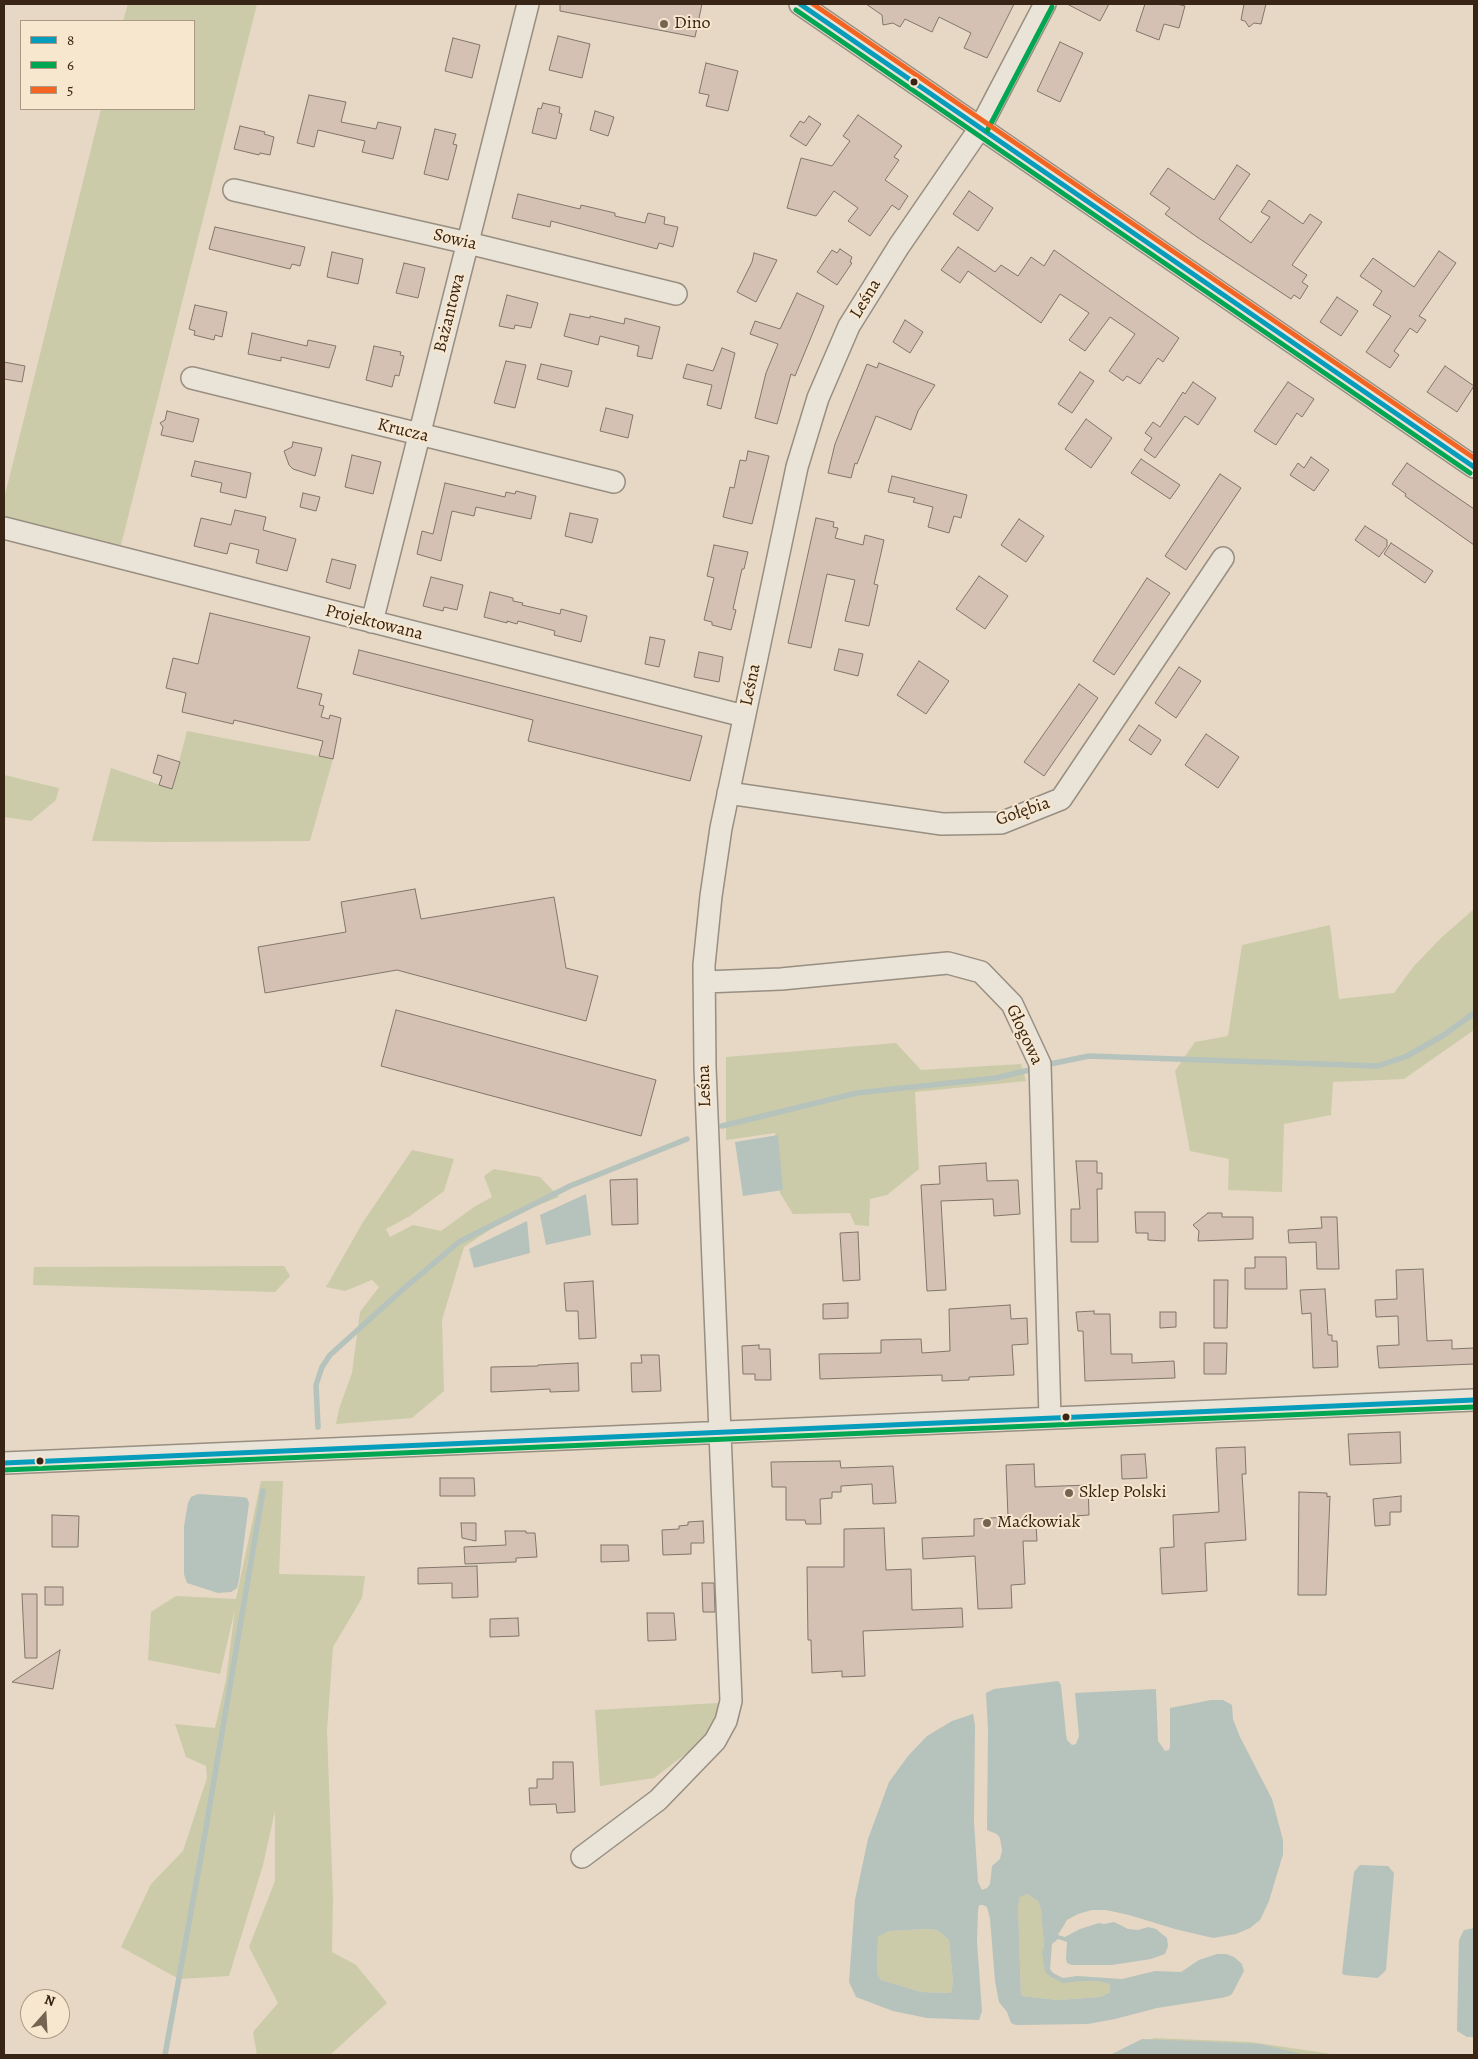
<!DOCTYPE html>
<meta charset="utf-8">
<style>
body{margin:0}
#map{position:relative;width:1478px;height:2059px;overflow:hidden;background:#e6d8c4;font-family:Alegreya,serif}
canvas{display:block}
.frame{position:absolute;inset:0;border:5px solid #382515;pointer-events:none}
.legend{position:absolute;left:20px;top:20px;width:175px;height:90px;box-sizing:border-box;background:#f8e7cf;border:1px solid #ab9985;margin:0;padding:6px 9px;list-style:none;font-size:15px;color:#382515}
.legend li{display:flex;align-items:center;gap:10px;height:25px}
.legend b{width:25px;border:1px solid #ab9985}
.north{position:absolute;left:20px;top:1989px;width:50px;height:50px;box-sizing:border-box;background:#f8e7cf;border:1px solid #ab9985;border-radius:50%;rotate:19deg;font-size:14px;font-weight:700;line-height:20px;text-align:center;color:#382515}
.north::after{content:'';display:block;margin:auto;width:18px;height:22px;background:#756452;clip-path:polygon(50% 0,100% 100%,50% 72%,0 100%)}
</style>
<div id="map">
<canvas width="1478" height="2059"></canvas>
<div class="frame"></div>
<ul class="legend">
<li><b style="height:6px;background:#069cbc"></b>8</li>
<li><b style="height:6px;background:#00a651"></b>6</li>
<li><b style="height:6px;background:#f26522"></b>5</li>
</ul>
<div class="north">N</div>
</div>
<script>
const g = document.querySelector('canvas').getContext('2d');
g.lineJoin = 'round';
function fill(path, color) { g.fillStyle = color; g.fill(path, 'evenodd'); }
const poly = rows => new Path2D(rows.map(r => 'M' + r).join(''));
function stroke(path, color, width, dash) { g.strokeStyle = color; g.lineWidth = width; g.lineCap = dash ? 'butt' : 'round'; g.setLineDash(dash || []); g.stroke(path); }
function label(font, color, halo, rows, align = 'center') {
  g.font = font + ' Alegreya,serif'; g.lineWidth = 4; g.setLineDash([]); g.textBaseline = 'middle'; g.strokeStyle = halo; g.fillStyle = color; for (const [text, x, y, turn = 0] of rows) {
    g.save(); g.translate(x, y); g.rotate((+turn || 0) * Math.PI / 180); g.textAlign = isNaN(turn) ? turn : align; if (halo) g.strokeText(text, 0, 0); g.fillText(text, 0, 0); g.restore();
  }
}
fill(poly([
 [128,4,257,4,121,545,4,516,4,499,101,109,194,109,194,21,123,21],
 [187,731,333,759,310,841,160,842,92,841,111,768,172,789],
 [4,775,59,788,56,800,31,821,4,817],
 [1474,909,1474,1030,1404,1079,1333,1082,1331,1115,1284,1124,1282,1192,1228,1190,1229,1159,1190,1151,1175,1071,1195,1042,1228,1036,1242,945,1330,925,1339,999,1394,993,1414,966,1442,937],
 [896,1043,921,1070,1021,1064,1026,1081,915,1092,919,1169,887,1195,870,1199,869,1226,855,1225,850,1213,793,1214,780,1193,775,1133,726,1140,726,1057],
 [412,1150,454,1159,444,1191,410,1216,386,1229,390,1237,413,1225,441,1231,474,1207,492,1197,484,1176,494,1169,540,1177,559,1197,509,1217,464,1247,442,1320,444,1391,412,1418,336,1424,339,1409,352,1373,360,1312,379,1287,372,1280,345,1291,326,1287,363,1222],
 [284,1266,290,1276,275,1292,33,1285,34,1267],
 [261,1481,283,1481,279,1574,365,1576,362,1598,333,1647,327,1730,333,1899,332,1952,356,1965,387,2003,330,2055,257,2055,253,2032,278,2003,249,1947,275,1881,275,1811,263,1865,229,1976,179,1979,121,1947,151,1884,183,1851,207,1778,206,1766,186,1757,175,1724,215,1728,226,1680,235,1609,220,1674,148,1660,151,1612,176,1596,236,1599],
 [718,1703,715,1724,692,1749,654,1778,600,1786,595,1710],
 [1027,1894,1038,1901,1041,1910,1044,1947,1051,1977,1098,1981,1110,1984,1110,1992,1100,1997,1058,2000,1021,1996,1018,1906,1020,1896],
 [926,1929,937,1930,949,1940,953,1982,951,1993,921,1992,881,1980,877,1973,878,1937,889,1931],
 [1154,2038,1251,2042,1338,2055,1121,2055]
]), '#cbcba9');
fill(poly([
 [778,1135,783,1190,743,1196,735,1142],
 [586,1194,591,1235,546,1245,540,1215],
 [527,1221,530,1253,474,1268,469,1249],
 [198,1494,242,1497,247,1498,249,1503,239,1580,237,1588,231,1592,218,1593,187,1583,184,1574,184,1526,188,1503,191,1497],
 [1058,1681,1061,1685,1066,1734,1067,1740,1072,1745,1076,1744,1079,1736,1075,1693,1156,1689,1158,1741,1165,1751,1169,1750,1170,1747,1170,1708,1211,1700,1223,1700,1232,1705,1233,1719,1240,1737,1272,1799,1283,1840,1283,1854,1269,1901,1260,1920,1250,1928,1236,1934,1213,1938,1175,1929,1129,1915,1106,1910,1092,1910,1078,1914,1067,1920,1058,1935,1065,1937,1080,1929,1099,1923,1104,1924,1114,1922,1128,1929,1138,1930,1148,1927,1156,1929,1167,1938,1168,1946,1165,1954,1151,1959,1112,1965,1072,1965,1067,1963,1066,1959,1067,1942,1058,1939,1052,1944,1050,1969,1053,1973,1063,1978,1077,1976,1122,1979,1155,1971,1181,1972,1199,1960,1217,1954,1226,1954,1234,1957,1242,1964,1244,1971,1232,1994,1229,1996,1221,1998,1157,2008,1115,2019,1088,2024,1016,2025,1011,2023,1007,2012,999,2002,995,1981,990,1919,987,1907,983,1905,979,1905,978,1910,977,1942,982,2011,979,2020,927,2018,893,2011,856,1997,849,1982,855,1900,868,1839,889,1782,908,1756,927,1736,952,1721,973,1714,975,1725,974,1823,978,1882,982,1890,987,1888,990,1884,992,1866,1000,1859,1002,1850,1000,1838,997,1834,987,1830,988,1730,986,1693,994,1689],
 [1027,1894,1038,1901,1041,1910,1044,1947,1042,1952,1045,1972,1051,1977,1063,1983,1081,1981,1098,1981,1110,1984,1110,1992,1100,1997,1058,2000,1021,1996,1018,1906,1020,1897],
 [926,1929,937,1930,949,1940,953,1982,951,1993,921,1992,881,1980,877,1973,878,1937,889,1931],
 [1360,1865,1388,1866,1394,1873,1386,1970,1378,1978,1344,1975,1342,1973,1354,1872],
 [1474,1928,1474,2037,1467,2037,1457,2031,1459,1940,1464,1930],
 [1142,2039,1260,2044,1306,2055,1110,2055]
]), '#b6c2bc');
stroke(poly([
 [1050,1064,1089,1056,1378,1066,1407,1056,1444,1035,1474,1013],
 [722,1126,857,1093,996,1078,1029,1070],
 [318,1427,316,1385,322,1367,330,1355,401,1291,459,1242,570,1186,687,1139],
 [165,2055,202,1851,263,1491]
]), '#b6c2bc', 5.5);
const building = poly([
 [560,4,702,4,695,37,560,11,560,4],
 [866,4,1014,4,987,58,964,48,971,33,939,17,932,32,905,19,900,27,893,23,883,25,882,15,866,4],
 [1067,4,1109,4,1100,21,1067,4],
 [1145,4,1177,4,1185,6,1179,28,1164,24,1159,40,1136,31,1145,4],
 [1244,4,1266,4,1261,24,1254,23,1249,27,1245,21,1241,20,1244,4],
 [558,36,590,44,582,78,549,70,558,36],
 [453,38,480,45,472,78,445,71,453,38],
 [1060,42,1083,53,1060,102,1037,91,1060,42],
 [706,63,738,71,728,111,706,106,709,95,699,93,706,63],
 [309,95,346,102,341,122,376,129,378,122,401,127,393,159,362,152,365,141,318,130,314,147,297,143,309,95],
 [543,103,560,107,559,113,562,114,556,139,532,133,538,108,541,109,543,103],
 [595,111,614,117,608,136,590,130,595,111],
 [858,115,902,146,894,157,899,160,885,180,908,196,899,210,892,205,870,236,848,221,858,208,834,191,816,216,787,208,801,158,832,166,850,141,843,136,858,115],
 [809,116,821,124,806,146,790,136,800,121,804,123,809,116],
 [240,126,265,132,264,134,274,137,270,155,260,153,259,155,234,149,240,126],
 [435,129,456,134,453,144,457,145,448,180,424,174,435,129],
 [1237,165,1250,174,1219,219,1251,243,1270,217,1261,212,1269,200,1303,224,1310,214,1322,222,1292,265,1307,275,1302,282,1308,286,1300,299,1294,295,1291,299,1197,237,1165,214,1170,208,1150,194,1168,168,1214,200,1237,165],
 [969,191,993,208,978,231,953,214,969,191],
 [518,194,580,209,581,205,615,213,615,216,645,223,648,213,665,217,664,224,678,227,673,247,659,243,657,249,551,221,550,227,512,218,518,194],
 [215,227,305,247,300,266,292,264,290,269,209,249,215,227],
 [958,247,995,272,1001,265,1018,276,1031,257,1044,266,1054,250,1179,338,1163,362,1158,358,1140,384,1127,376,1123,381,1109,371,1135,334,1110,317,1085,351,1069,340,1089,313,1060,294,1041,323,968,271,960,283,941,270,958,247],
 [840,249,852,257,850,262,852,263,837,285,817,272,832,250,837,253,840,249],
 [1439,251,1456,263,1419,316,1426,320,1417,333,1410,328,1394,351,1399,355,1390,368,1366,352,1391,316,1373,305,1382,291,1360,276,1373,258,1414,287,1439,251],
 [332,252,363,259,358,284,327,277,332,252],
 [754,253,777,260,756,302,737,292,752,262,754,253],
 [404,263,425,268,418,298,396,293,404,263],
 [797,293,824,306,795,376,791,374,777,424,755,418,766,373,778,344,750,334,755,321,780,329,797,293],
 [507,295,538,303,531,328,515,325,514,329,499,326,507,295],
 [1337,297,1358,311,1341,336,1320,322,1337,297],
 [195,305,227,312,222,337,215,335,214,340,194,335,195,331,189,329,195,305],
 [570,314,590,318,590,316,624,324,625,318,660,327,652,359,637,356,639,346,600,336,598,345,564,336,570,314],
 [905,320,923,332,910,353,893,342,905,320],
 [252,333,307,346,308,340,336,346,329,368,281,357,281,361,248,354,252,333],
 [374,346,401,352,400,355,404,356,399,376,395,375,392,387,366,380,374,346],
 [722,348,735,353,721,409,707,405,712,385,683,378,687,364,713,371,722,348],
 [506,361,526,365,515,408,494,403,506,361],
 [4,362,25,366,22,382,4,379,4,362],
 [879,363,935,385,918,411,911,430,876,416,857,464,855,463,851,478,828,473,835,444,867,364,877,368,879,363],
 [541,364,572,371,568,387,537,379,541,364],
 [1445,366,1474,386,1457,412,1427,392,1445,366],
 [1080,372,1094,381,1072,413,1058,404,1080,372],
 [1193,382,1216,398,1198,425,1185,416,1155,458,1144,450,1152,438,1145,433,1153,422,1160,427,1183,392,1185,394,1193,382],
 [1288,382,1314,399,1302,417,1297,413,1276,445,1254,431,1288,382],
 [606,408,633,415,628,438,600,431,606,408],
 [167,411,199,419,193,442,161,435,163,427,160,423,165,420,167,411],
 [1086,419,1112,438,1091,468,1065,449,1086,419],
 [293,442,322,448,315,476,293,469,289,465,284,451,292,447,293,442],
 [748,451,769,456,752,524,723,517,730,487,734,488,740,460,746,461,748,451],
 [352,455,381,462,373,494,345,487,352,455],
 [1311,457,1329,470,1314,491,1290,475,1298,463,1304,468,1311,457],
 [1141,459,1180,485,1170,499,1131,473,1141,459],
 [195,461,251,473,246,498,220,492,222,483,191,476,195,461],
 [1407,463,1474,509,1474,545,1405,496,1406,494,1392,484,1407,463],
 [1220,474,1241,488,1186,570,1165,556,1220,474],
 [892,476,967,495,961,518,954,516,949,533,928,527,933,507,913,502,915,498,888,492,892,476],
 [445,483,505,497,506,492,515,494,516,491,536,496,531,519,476,507,474,516,452,511,441,561,417,554,422,531,433,534,445,483],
 [303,493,320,497,316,511,300,507,303,493],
 [235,510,266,517,263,530,296,539,287,571,256,563,259,550,230,543,227,554,194,546,201,518,231,525,235,510],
 [570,513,598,519,592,543,565,536,570,513],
 [816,518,834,522,833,527,838,528,835,538,863,545,865,535,884,540,874,584,878,585,869,626,845,621,855,580,827,574,811,648,788,643,816,518],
 [1019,519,1044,536,1026,562,1001,545,1019,519],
 [1365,526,1387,540,1387,546,1379,557,1355,540,1365,526],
 [1391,543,1433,571,1425,583,1384,554,1391,543],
 [714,545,748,552,744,569,742,569,733,609,736,610,731,630,712,625,712,622,704,620,714,578,707,576,714,545],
 [332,559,356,565,350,589,326,582,332,559],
 [979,576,1008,596,985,629,956,609,979,576],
 [431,577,463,585,457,610,444,607,443,611,423,606,431,577],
 [1147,578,1170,593,1114,675,1093,661,1147,578],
 [490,592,513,598,513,601,523,603,522,605,560,614,561,609,587,616,581,642,554,635,555,631,518,621,517,624,507,621,507,623,484,617,490,592],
 [210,613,310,637,297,688,322,694,319,705,324,706,321,717,329,719,330,715,341,718,333,759,319,756,323,741,234,720,233,724,182,712,186,693,166,688,173,658,198,664,210,613],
 [650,637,665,640,659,667,645,664,650,637],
 [839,649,863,654,858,676,834,670,839,649],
 [359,650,702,736,690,781,528,741,533,720,353,674,359,650],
 [699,652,723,657,719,682,694,677,699,652],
 [919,661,949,681,926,714,897,695,919,661],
 [1179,667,1201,681,1176,718,1155,703,1179,667],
 [1079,684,1098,698,1044,776,1024,762,1079,684],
 [1139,725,1161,740,1151,755,1129,740,1139,725],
 [1206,734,1239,757,1218,788,1185,765,1206,734],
 [158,755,180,762,172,789,159,785,162,776,153,773,158,755],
 [415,889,421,919,554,897,566,968,598,976,586,1021,397,970,265,993,258,947,346,932,341,902,415,889],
 [396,1010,656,1080,641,1136,381,1066,396,1010],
 [1076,1161,1097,1161,1097,1173,1102,1173,1102,1189,1097,1189,1098,1242,1071,1242,1071,1209,1080,1209,1076,1161],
 [986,1163,987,1181,1018,1180,1020,1214,994,1216,993,1199,941,1201,946,1290,927,1291,921,1185,940,1184,939,1166,986,1163],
 [637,1179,638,1224,612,1225,610,1180,637,1179],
 [1135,1212,1165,1212,1165,1241,1148,1240,1148,1233,1136,1233,1135,1212],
 [1208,1213,1222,1213,1222,1217,1253,1217,1253,1239,1198,1241,1199,1231,1193,1225,1208,1213],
 [1321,1217,1337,1217,1339,1269,1317,1269,1316,1242,1289,1243,1288,1230,1322,1228,1321,1217],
 [858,1232,860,1280,843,1281,840,1233,858,1232],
 [1255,1257,1286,1257,1287,1289,1245,1289,1245,1268,1255,1268,1255,1257],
 [1423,1269,1427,1341,1452,1340,1452,1349,1474,1348,1474,1364,1379,1368,1377,1346,1399,1345,1398,1316,1376,1317,1375,1300,1397,1299,1396,1270,1423,1269],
 [1214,1280,1228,1280,1227,1328,1214,1328,1214,1280],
 [593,1281,596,1338,579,1339,578,1311,566,1311,564,1283,593,1281],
 [1325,1289,1328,1335,1332,1335,1332,1341,1337,1341,1338,1367,1313,1368,1311,1313,1302,1314,1300,1290,1325,1289],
 [848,1303,848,1318,823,1319,823,1304,848,1303],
 [1010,1305,1011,1319,1027,1318,1028,1344,1012,1345,1014,1375,969,1377,969,1380,942,1381,942,1375,820,1379,819,1354,881,1353,881,1340,921,1339,922,1353,950,1351,949,1309,1010,1305],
 [1094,1311,1094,1314,1110,1314,1111,1354,1132,1354,1132,1363,1174,1361,1175,1378,1085,1381,1083,1331,1078,1331,1076,1312,1094,1311],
 [1160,1312,1176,1312,1176,1327,1160,1328,1160,1312],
 [1204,1343,1227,1343,1226,1374,1204,1374,1204,1343],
 [759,1345,759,1349,770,1349,771,1380,755,1380,755,1374,743,1374,742,1346,759,1345],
 [641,1355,659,1355,661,1391,632,1392,631,1363,642,1363,641,1355],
 [578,1363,579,1391,550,1392,550,1389,491,1392,491,1367,538,1366,538,1365,578,1363],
 [1400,1432,1401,1463,1350,1465,1348,1434,1400,1432],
 [1245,1447,1246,1474,1242,1474,1246,1540,1205,1543,1207,1591,1162,1594,1160,1548,1174,1547,1173,1515,1219,1512,1216,1448,1245,1447],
 [1145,1454,1147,1478,1122,1479,1121,1455,1145,1454],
 [840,1461,841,1468,893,1466,896,1503,873,1504,872,1484,841,1486,841,1492,832,1492,832,1498,820,1499,821,1524,806,1524,805,1520,786,1520,786,1487,772,1487,771,1462,840,1461],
 [1034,1464,1035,1487,1088,1485,1089,1515,1075,1516,1075,1523,1036,1524,1037,1541,1023,1541,1025,1584,1011,1585,1012,1608,978,1609,975,1556,923,1559,922,1538,974,1536,974,1519,1008,1517,1006,1465,1034,1464],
 [440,1478,474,1478,475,1496,440,1496,440,1478],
 [1299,1492,1327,1493,1327,1497,1330,1496,1326,1595,1298,1595,1299,1492],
 [1401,1496,1401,1512,1390,1512,1390,1525,1375,1526,1373,1499,1401,1496],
 [52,1515,79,1516,78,1547,52,1547,52,1515],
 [703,1521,704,1543,691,1543,691,1554,663,1555,662,1530,679,1529,679,1526,688,1525,688,1522,703,1521],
 [461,1523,476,1523,476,1541,462,1538,461,1523],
 [884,1528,886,1570,911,1569,912,1610,962,1608,963,1627,863,1631,865,1676,842,1677,842,1671,812,1673,811,1640,808,1640,807,1567,844,1567,844,1529,884,1528],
 [505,1531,526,1531,526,1533,535,1533,537,1557,516,1558,516,1562,465,1564,464,1547,506,1545,505,1531],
 [601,1545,628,1545,629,1561,601,1562,601,1545],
 [477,1566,478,1597,452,1598,452,1583,418,1584,418,1568,477,1566],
 [702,1583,714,1583,715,1612,703,1612,702,1583],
 [45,1587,63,1587,63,1605,45,1605,45,1587],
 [22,1594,37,1594,37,1658,25,1658,22,1594],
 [647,1613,674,1613,676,1640,648,1641,647,1613],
 [518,1618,519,1636,490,1637,490,1619,518,1618],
 [60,1650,53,1689,12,1682,60,1650],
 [553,1762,573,1762,575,1812,557,1813,556,1804,530,1805,529,1788,537,1788,537,1779,553,1779,553,1762]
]);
fill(building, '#d5c1b3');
stroke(building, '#80766a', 1);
const minor = poly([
 [800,4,1474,467],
 [234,190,468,243,676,294],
 [192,378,614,482],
 [4,528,744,716],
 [372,622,528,4],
 [728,793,942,824,1001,823,1061,799,1223,558],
 [704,982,781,979,948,963,981,972,1012,1004,1040,1064,1050,1418],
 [4,1463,1474,1400],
 [582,1857,658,1800,715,1741,726,1721,731,1701,705,1067,704,965,711,896,721,828,797,467,818,398,849,326,899,246,980,128,1045,4]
]);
stroke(minor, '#988e81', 24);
stroke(minor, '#eae3d8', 21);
stroke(poly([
 [800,4,1474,467],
 [4,1463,1474,1400]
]), '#069cbc', 5);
stroke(poly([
 [796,10,1470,473],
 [987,131,1052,7],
 [4,1470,1474,1407]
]), '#00a651', 5);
stroke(poly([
 [813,4,1474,458]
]), '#f26522', 5);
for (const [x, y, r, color] of [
 [664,24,5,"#756452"],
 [914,82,4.5,"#382515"],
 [1066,1417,4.5,"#382515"],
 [40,1461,4.5,"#382515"],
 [1069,1493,5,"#756452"],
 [987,1523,5,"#756452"]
]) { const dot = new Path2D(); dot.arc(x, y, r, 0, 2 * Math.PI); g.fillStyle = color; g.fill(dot); stroke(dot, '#f8e7cf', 2); }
label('18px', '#382515', '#f8e7cf', [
 ["Dino",674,24],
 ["Sklep Polski",1079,1493],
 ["Maćkowiak",997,1523]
], 'left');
label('18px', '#382515', '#f8e7cf', [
 ["Sowia",455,240,13],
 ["Leśna",866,299,-59],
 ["Bażantowa",450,313,-76],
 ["Krucza",403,431,14],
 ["Projektowana",374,623,14],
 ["Leśna",751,685,-78],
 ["Gołębia",1023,812,-19],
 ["Głogowa",1024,1035,65],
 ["Leśna",705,1086,-92]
]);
</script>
